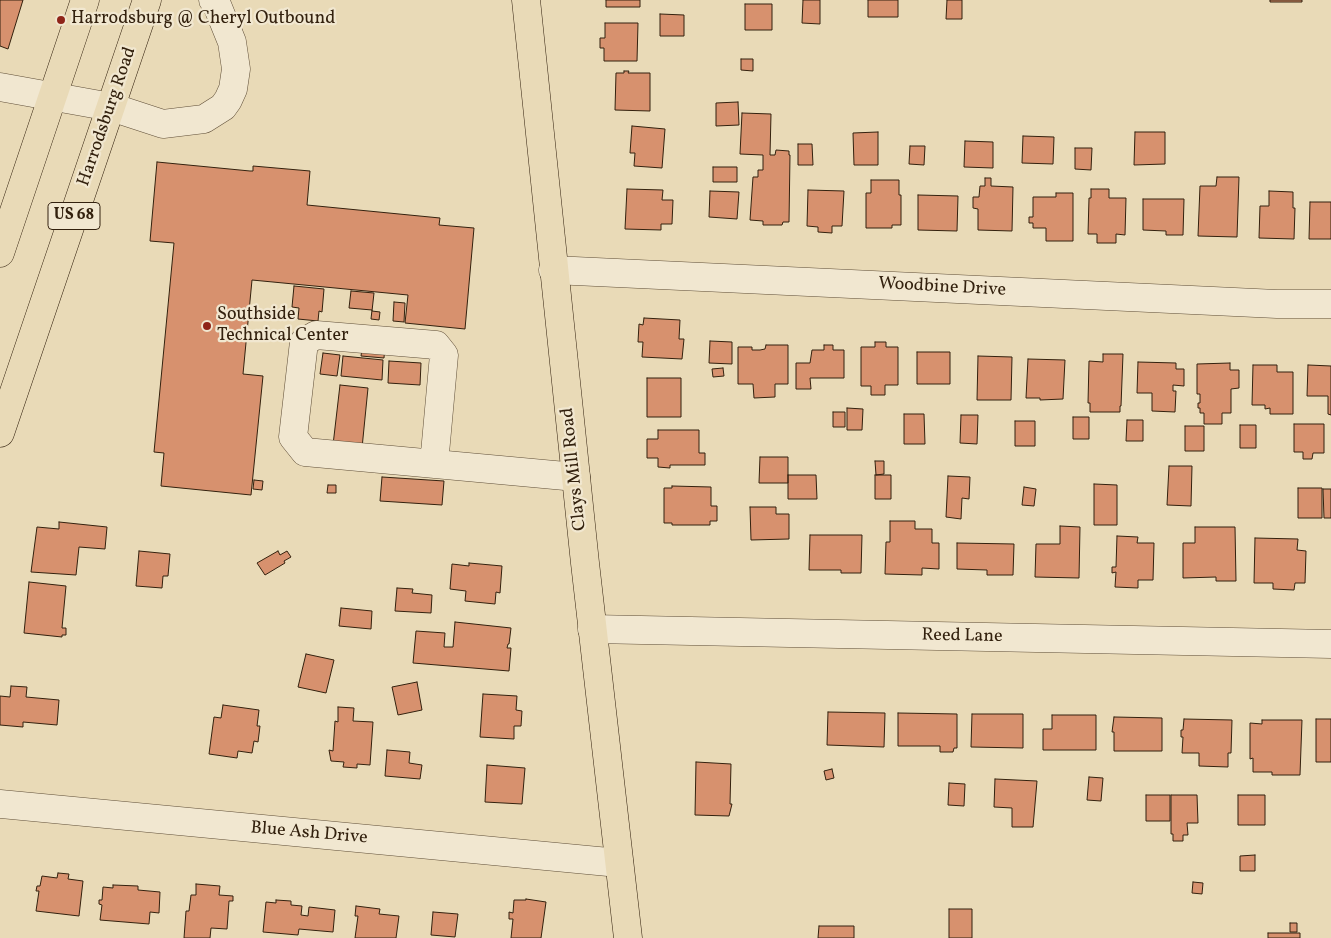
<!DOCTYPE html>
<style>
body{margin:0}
canvas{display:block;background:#e9dab7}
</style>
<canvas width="1331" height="938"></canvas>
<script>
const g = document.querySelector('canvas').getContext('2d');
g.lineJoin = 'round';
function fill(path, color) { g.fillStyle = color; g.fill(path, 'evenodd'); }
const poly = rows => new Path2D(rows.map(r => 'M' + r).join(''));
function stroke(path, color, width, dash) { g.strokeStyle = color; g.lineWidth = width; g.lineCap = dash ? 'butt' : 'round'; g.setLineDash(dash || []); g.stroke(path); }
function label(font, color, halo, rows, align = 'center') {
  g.font = font + ' Vollkorn,serif'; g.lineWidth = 4.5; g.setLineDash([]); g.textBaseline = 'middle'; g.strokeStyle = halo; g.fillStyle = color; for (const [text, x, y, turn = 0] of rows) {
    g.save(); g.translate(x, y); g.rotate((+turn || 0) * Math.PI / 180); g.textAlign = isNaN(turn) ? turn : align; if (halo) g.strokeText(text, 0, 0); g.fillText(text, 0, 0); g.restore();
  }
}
const building = poly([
 [0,0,23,0,8,49,0,46,0,0],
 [606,0,640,0,640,7,606,7,606,0],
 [803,0,820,0,820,24,802,23,803,0],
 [868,0,898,0,898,17,868,17,868,0],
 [947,0,962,0,962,19,946,19,947,0],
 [1270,0,1302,0,1302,2,1270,2,1270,0],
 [745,4,772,4,772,30,745,30,745,4],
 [660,14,684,15,684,36,660,36,660,14],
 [605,23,638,23,637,61,604,61,604,48,600,48,600,38,605,38,605,23],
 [741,59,753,59,753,71,741,70,741,59],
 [624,71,629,71,628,73,650,73,650,111,615,110,616,73,624,73,624,71],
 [738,102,739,125,716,126,716,103,738,102],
 [742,113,771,114,770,155,775,155,776,150,789,151,789,155,790,155,789,222,783,222,782,225,763,225,763,221,750,220,753,177,758,177,758,170,763,170,763,155,740,154,742,113],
 [632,126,665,129,662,168,634,166,635,153,630,153,632,126],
 [878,132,878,165,854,165,853,133,878,132],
 [1135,132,1165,132,1165,164,1134,165,1135,132],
 [1023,136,1054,137,1053,164,1022,163,1023,136],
 [965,141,993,142,993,168,964,167,965,141],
 [798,144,812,144,813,165,798,165,798,144],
 [910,146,925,146,924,165,909,164,910,146],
 [1075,148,1092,148,1091,170,1075,169,1075,148],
 [157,162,250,171,253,171,253,166,310,171,307,205,440,218,439,225,474,228,465,329,405,323,408,295,252,280,243,374,263,376,251,495,161,486,164,453,154,452,174,243,150,241,157,162],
 [713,167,737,167,737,182,713,182,713,167],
 [1217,177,1239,177,1237,237,1198,236,1200,186,1216,186,1217,177],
 [985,178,991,178,991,186,1013,187,1012,231,978,230,978,209,973,208,973,197,979,197,980,186,985,186,985,178],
 [871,180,899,180,899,195,901,195,901,225,892,225,892,228,866,228,866,193,871,193,871,180],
 [627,189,663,190,662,200,673,200,672,224,661,224,661,230,625,229,627,189],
 [1091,189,1109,189,1109,198,1126,198,1125,235,1116,234,1116,243,1097,243,1097,234,1088,234,1089,198,1091,198,1091,189],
 [808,190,844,191,842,226,832,226,832,233,818,232,818,227,807,226,808,190],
 [710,191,739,192,737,219,709,217,710,191],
 [1269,191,1293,192,1293,208,1295,208,1294,239,1259,238,1260,206,1269,206,1269,191],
 [1056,193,1073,193,1073,241,1046,241,1046,228,1033,228,1033,223,1029,223,1029,217,1033,217,1033,197,1056,197,1056,193],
 [918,195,958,196,957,231,918,230,918,195],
 [1143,199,1184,199,1183,235,1166,235,1166,231,1143,230,1143,199],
 [1310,202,1331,202,1331,239,1309,239,1310,202],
 [294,286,324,289,322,312,319,311,318,321,298,319,299,308,292,307,294,286],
 [351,291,374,293,372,311,380,312,379,320,371,319,372,310,349,308,351,291],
 [394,302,405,303,404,322,393,321,394,302],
 [644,318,680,320,679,339,684,339,682,359,642,357,643,342,638,342,639,324,643,325,644,318],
 [710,341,732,342,732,364,709,363,710,341],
 [875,342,886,342,886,347,898,347,898,385,885,385,885,395,871,395,871,386,861,386,861,347,875,347,875,342],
 [363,343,385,344,384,358,361,356,363,343],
 [766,345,788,345,788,384,775,384,775,397,754,398,753,384,738,384,738,347,752,347,752,350,760,350,765,349,766,345],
 [824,345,833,345,833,350,844,350,844,378,810,378,811,389,796,389,796,363,810,363,812,350,824,350,824,345],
 [917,352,950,352,950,384,917,384,917,352],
 [323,353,340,355,337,376,320,374,323,353],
 [1103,354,1123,354,1121,406,1120,406,1120,412,1090,412,1090,403,1088,403,1089,361,1103,362,1103,354],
 [343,356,383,360,382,380,341,376,343,356],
 [978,356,1012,357,1011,400,977,400,978,356],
 [1028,359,1065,360,1063,399,1040,400,1040,398,1026,398,1028,359],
 [389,361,421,363,420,385,388,383,389,361],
 [1138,362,1176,363,1176,369,1184,369,1184,386,1173,385,1173,391,1176,391,1175,412,1152,411,1152,393,1137,393,1138,362],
 [1230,363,1230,370,1239,370,1239,388,1231,389,1231,413,1222,413,1222,424,1204,424,1204,413,1200,413,1200,408,1198,408,1198,403,1200,403,1200,394,1197,394,1197,364,1230,363],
 [1253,365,1277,365,1277,372,1293,372,1293,414,1270,414,1270,408,1265,409,1265,405,1252,405,1253,365],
 [1308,365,1331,366,1331,415,1328,414,1328,396,1307,396,1308,365],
 [723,368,724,376,713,377,712,369,723,368],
 [647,378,681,378,681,417,647,417,647,378],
 [340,385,368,388,362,448,333,445,340,385],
 [847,408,863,409,862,430,847,430,847,408],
 [833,412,845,412,845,427,833,427,833,412],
 [904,414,924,414,925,444,904,444,904,414],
 [961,415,978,415,977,444,960,443,961,415],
 [1073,417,1089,417,1089,439,1073,439,1073,417],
 [1127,420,1143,420,1143,441,1126,441,1127,420],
 [1015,421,1035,421,1035,446,1015,446,1015,421],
 [1294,424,1324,424,1324,453,1313,453,1312,459,1303,459,1303,452,1294,452,1294,424],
 [1240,425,1256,425,1256,448,1240,448,1240,425],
 [1185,426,1204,426,1204,451,1185,451,1185,426],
 [658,430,699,430,699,453,705,453,705,465,670,465,670,468,658,467,658,458,647,458,647,439,658,439,658,430],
 [760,457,788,457,788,483,759,483,760,457],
 [875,461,884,461,884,474,876,475,875,461],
 [1169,466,1192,466,1191,506,1167,505,1169,466],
 [788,475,816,475,817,499,788,499,788,475],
 [875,475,891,475,891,499,875,499,875,475],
 [948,476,970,477,969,499,962,498,961,519,946,517,948,476],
 [382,477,444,481,442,505,380,501,382,477],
 [254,480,263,481,262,490,253,489,254,480],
 [1094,484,1117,485,1117,525,1094,525,1094,484],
 [328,485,336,485,336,493,327,493,328,485],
 [672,486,711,487,711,506,717,506,717,521,710,521,710,525,672,525,672,523,664,523,664,488,672,488,672,486],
 [1024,487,1036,489,1034,506,1022,505,1024,487],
 [1298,488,1322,488,1322,518,1298,518,1298,488],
 [1323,489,1331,489,1331,518,1324,518,1323,489],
 [750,507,776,507,776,514,789,514,789,539,751,540,750,507],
 [890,521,915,521,915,529,932,529,932,543,939,543,939,569,922,568,922,575,885,574,886,542,890,542,890,521],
 [59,522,107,527,105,549,79,547,76,575,31,572,37,527,59,529,59,522],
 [1060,526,1080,527,1079,578,1035,577,1036,544,1060,544,1060,526],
 [1195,527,1235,527,1236,581,1216,581,1216,577,1183,578,1183,543,1195,543,1195,527],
 [810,535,862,535,861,573,841,573,841,570,809,570,810,535],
 [1117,536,1138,537,1137,543,1154,543,1153,580,1138,580,1138,588,1115,587,1116,572,1112,573,1112,567,1116,567,1117,536],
 [1255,538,1298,539,1297,550,1306,551,1305,583,1295,583,1294,590,1273,589,1273,583,1254,583,1255,538],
 [957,543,1014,544,1013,575,987,575,987,570,957,569,957,543],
 [139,551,170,554,168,576,163,576,162,588,136,586,139,551],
 [278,551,280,555,287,551,291,557,284,561,285,563,265,575,257,563,278,551],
 [469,563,502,566,500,593,496,592,495,604,465,601,466,591,450,589,452,564,469,566,469,563],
 [29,582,66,586,62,628,66,628,66,635,62,635,62,637,24,633,29,582],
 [397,588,413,589,412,593,432,595,431,613,395,611,397,588],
 [341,608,372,611,371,629,339,626,341,608],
 [455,622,511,628,509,644,508,644,507,648,511,648,509,671,413,663,416,631,445,633,444,647,453,647,455,622],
 [306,654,334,660,326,693,298,687,306,654],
 [417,682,422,710,398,715,392,687,417,682],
 [11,686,27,687,26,697,59,700,57,725,23,722,23,727,0,725,0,696,10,697,11,686],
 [483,694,517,696,516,710,522,711,521,726,514,726,514,739,480,737,483,694],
 [223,705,259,710,257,726,260,726,258,742,254,741,252,753,238,751,237,758,209,754,214,717,221,718,223,705],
 [338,707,354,708,353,721,373,722,370,765,357,764,357,768,343,767,344,762,331,761,329,750,333,751,335,721,338,722,338,707],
 [828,712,885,713,884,747,827,745,828,712],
 [898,713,957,714,957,748,954,748,953,752,940,752,940,746,898,746,898,713],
 [972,714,1023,714,1023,748,971,747,972,714],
 [1052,715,1096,715,1096,750,1043,750,1043,729,1052,729,1052,715],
 [1114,717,1162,718,1162,751,1114,751,1114,732,1112,732,1114,717],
 [1184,719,1232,720,1231,753,1228,753,1228,767,1199,766,1199,753,1182,753,1183,737,1181,737,1181,730,1183,730,1184,719],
 [1316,719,1331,719,1331,762,1316,762,1316,719],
 [1262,720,1302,720,1300,775,1272,775,1272,772,1253,772,1253,758,1250,759,1250,723,1262,724,1262,720],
 [387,750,410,752,409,763,422,765,420,779,385,776,387,750],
 [696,762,731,764,730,804,732,804,729,816,695,815,696,762],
 [487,765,525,768,522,804,485,802,487,765],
 [832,769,834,778,826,780,824,771,832,769],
 [1089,777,1103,778,1101,801,1087,800,1089,777],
 [995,779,1037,781,1033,827,1012,827,1012,808,994,807,995,779],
 [949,783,965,784,964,806,948,805,949,783],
 [1146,795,1170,795,1170,821,1146,821,1146,795],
 [1171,795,1197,795,1198,823,1187,823,1188,835,1183,835,1183,841,1173,841,1173,834,1171,834,1171,795],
 [1238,795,1265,795,1265,825,1238,825,1238,795],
 [1255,855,1255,871,1240,871,1240,856,1255,855],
 [58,873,69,874,68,879,83,881,79,916,36,911,39,891,36,891,37,886,40,886,42,876,57,878,58,873],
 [1193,882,1203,883,1202,894,1192,893,1193,882],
 [196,884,220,886,219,895,233,896,233,901,229,901,227,929,211,928,210,938,184,938,186,911,189,911,191,895,196,895,196,884],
 [113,885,138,886,138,890,160,892,159,913,150,912,149,924,100,920,102,905,99,904,99,900,102,900,103,887,113,888,113,885],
 [526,899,546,902,541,938,511,938,513,919,509,919,509,912,513,913,514,900,526,900,526,899],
 [276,900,291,901,291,905,302,906,301,915,308,916,309,907,335,910,333,932,299,929,298,935,263,932,266,902,276,903,276,900],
 [356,906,380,909,379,914,399,916,396,938,355,938,358,916,355,916,356,906],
 [949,909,972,909,972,938,949,938,949,909],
 [433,912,458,914,455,937,431,935,433,912],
 [1290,923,1297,923,1297,932,1290,932,1290,923],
 [819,926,854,926,854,938,818,938,819,926],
 [1268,933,1300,933,1300,938,1268,938,1268,933]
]);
fill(building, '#d7916e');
stroke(building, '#33210e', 1);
const minor = poly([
 [0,87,111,107,163,124,204,119,223,107,228,100,233,89,236,69,232,42,217,5,213,0],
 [553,270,1277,304,1331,304],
 [434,464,444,355,436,345,316,335,304,342,293,437,305,452,576,477],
 [592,629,1331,644],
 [0,804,619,863]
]);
const major = poly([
 [526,0,585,563,628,938],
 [0,253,85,0],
 [0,433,147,0]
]);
stroke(minor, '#604f38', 29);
stroke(major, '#33210e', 29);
stroke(minor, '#f1e7d0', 28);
stroke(major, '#e9dab7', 28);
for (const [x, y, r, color] of [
 [61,20,5,"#8f2418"],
 [207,326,5,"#8f2418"]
]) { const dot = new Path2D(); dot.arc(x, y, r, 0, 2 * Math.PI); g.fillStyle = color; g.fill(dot); stroke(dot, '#f1e7d0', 2); }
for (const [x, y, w] of [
 [74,216,52]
]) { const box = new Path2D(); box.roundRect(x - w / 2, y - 13.5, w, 27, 4); g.fillStyle = '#f1e7d0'; g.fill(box); stroke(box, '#33210e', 1); }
label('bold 16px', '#33210e', null, [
 ["US 68",74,216]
]);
label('18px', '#33210e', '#f1e7d0', [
 ["Harrodsburg @ Cheryl Outbound",71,20],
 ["Southside",217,316],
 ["Technical Center",217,337]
], 'left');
label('18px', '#33210e', '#f1e7d0', [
 ["Harrodsburg Road",108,117,-71],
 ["Woodbine Drive",942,288,3],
 ["Clays Mill Road",575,469,-96],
 ["Reed Lane",962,637,1],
 ["Blue Ash Drive",309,834,5]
]);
</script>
